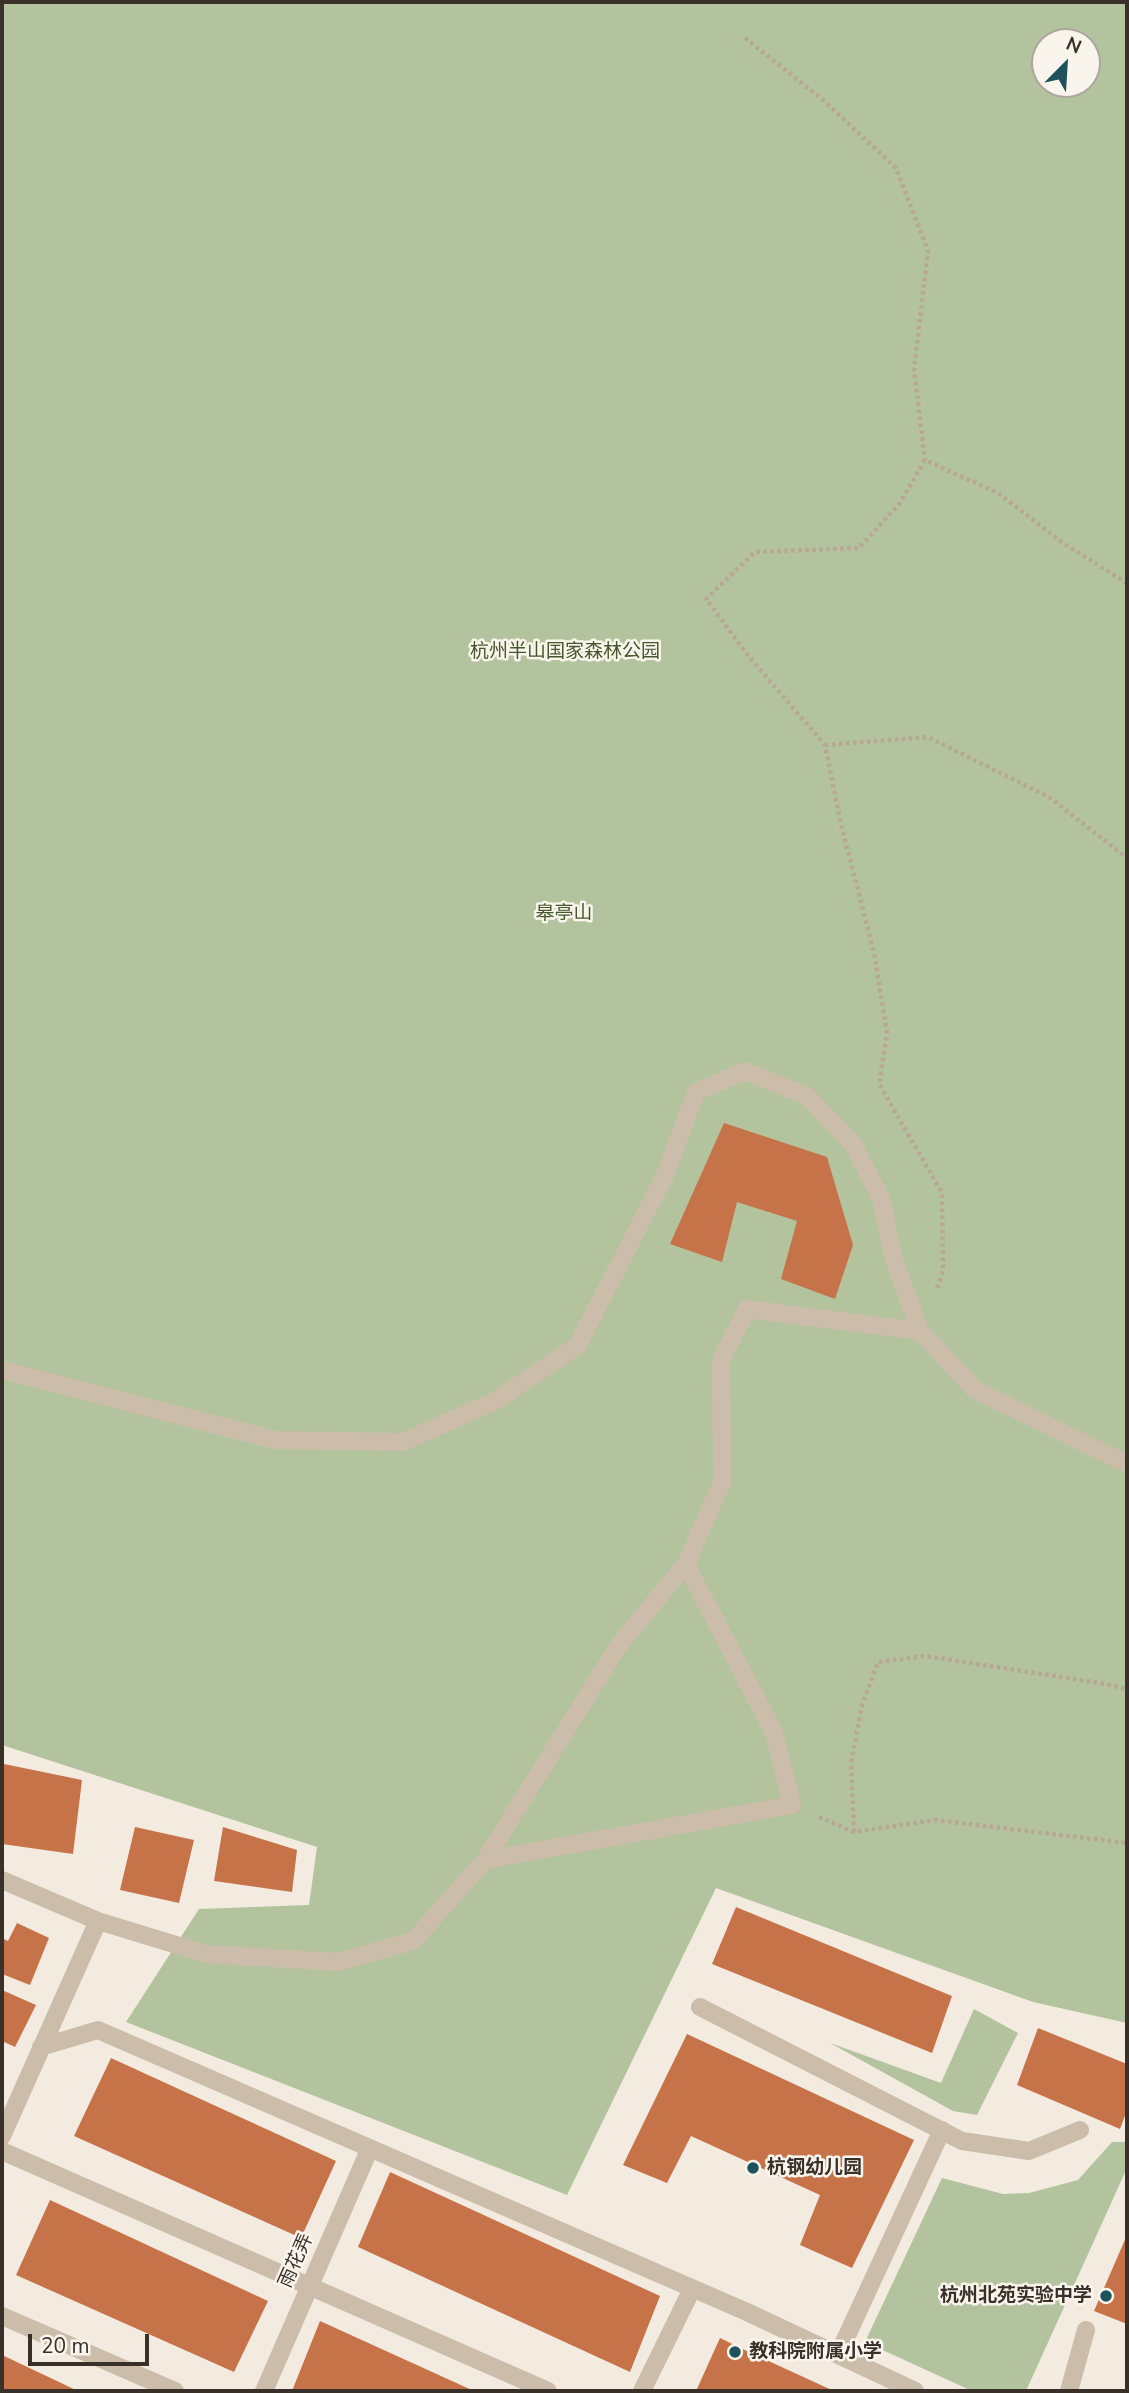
<!DOCTYPE html>
<meta charset="utf-8">
<style>
body{margin:0}
#map{position:relative;width:1129px;height:2393px;overflow:hidden;background:#f3ebdf;font-family:"Nunito Sans",sans-serif}
canvas{display:block}
.frame{position:absolute;inset:0;border:4px solid #39302a;pointer-events:none}
.north{position:absolute;left:1031px;top:28px;width:70px;height:70px;box-sizing:border-box;background:#faf5ec;border:2px solid #ada69e;border-radius:50%;rotate:24deg;font-size:19px;font-weight:700;line-height:28px;text-align:center;color:#39302a}
.north::after{content:'';display:block;margin:auto;width:24px;height:32px;background:#1e525c;clip-path:polygon(50% 0,100% 100%,50% 72%,0 100%)}
.scale{position:absolute;left:28px;top:2334px;width:121px;height:32px;box-sizing:border-box;border:4px solid #39302a;border-top:0;padding-left:9px;font-size:21px;line-height:24px;white-space:nowrap;color:#39302a;-webkit-text-stroke:5px #faf5ec;paint-order:stroke}
</style>
<div id="map">
<canvas width="1129" height="2393"></canvas>
<div class="frame"></div>
<div class="north">N</div>
<div class="scale">20 m</div>
</div>
<script>
const g = document.querySelector('canvas').getContext('2d');
g.lineJoin = 'round';
function fill(path, color) { g.fillStyle = color; g.fill(path, 'evenodd'); }
const poly = rows => new Path2D(rows.map(r => 'M' + r).join(''));
function stroke(path, color, width, dash) { g.strokeStyle = color; g.lineWidth = width; g.lineCap = dash ? 'butt' : 'round'; g.setLineDash(dash || []); g.stroke(path); }
function label(font, color, halo, rows, align = 'center') {
  g.font = font + ' "Nunito Sans","Noto Sans SC",sans-serif'; g.lineWidth = 5; g.setLineDash([]); g.textBaseline = 'middle'; g.strokeStyle = halo; g.fillStyle = color; for (const [text, x, y, turn = 0] of rows) {
    g.save(); g.translate(x, y); g.rotate((+turn || 0) * Math.PI / 180); g.textAlign = isNaN(turn) ? turn : align; if (halo) g.strokeText(text, 0, 0); g.fillText(text, 0, 0); g.restore();
  }
}
fill(poly([
 [2,2,1127,2,1127,2023,1033,2002,716,1888,567,2195,126,2022,199,1909,309,1905,317,1847,2,1745],
 [1045,42,1087,42,1087,84,1045,84],
 [974,2009,1018,2033,977,2115,953,2111,830,2043,941,2083],
 [1112,2142,1127,2142,1127,2168,1026,2391,972,2391,865,2342,942,2178,1003,2194,1029,2193,1078,2180]
]), '#b3c39e');
fill(poly([
 [724,1123,827,1157,853,1245,835,1299,781,1279,797,1221,737,1202,722,1262,670,1244],
 [4,1764,82,1780,73,1854,2,1844],
 [135,1827,194,1840,179,1903,120,1890],
 [223,1827,297,1850,292,1892,214,1881],
 [736,1907,952,1996,932,2053,712,1964],
 [17,1923,49,1938,30,1985,2,1974,2,1938,8,1941],
 [2,1990,36,2005,15,2047,2,2041],
 [1038,2028,1127,2064,1127,2110,1120,2129,1017,2085],
 [687,2034,914,2140,852,2268,800,2245,820,2195,691,2136,667,2183,623,2165],
 [111,2058,336,2161,301,2238,74,2136],
 [390,2172,660,2296,630,2372,358,2247],
 [50,2200,268,2301,234,2372,16,2275],
 [1127,2235,1127,2324,1094,2311],
 [320,2321,474,2391,292,2391],
 [720,2338,751,2353,834,2391,696,2391],
 [2,2355,78,2391,2,2391]
]), '#c77349');
stroke(poly([
 [745,38,823,100,896,168,928,251,914,369,925,460],
 [825,745,928,737,1049,797,1127,858],
 [937,1288,943,1271,942,1193,879,1084,887,1033,874,953,841,824,825,745,750,658,706,599,755,552,859,548,900,503,925,460,998,493,1063,543,1127,583],
 [819,1817,854,1832,935,1820,1127,1843],
 [854,1832,851,1763,862,1705,878,1662,925,1656,1100,1683,1127,1689]
]), '#b8a794', 4.5, [3.5, 3.5]);
stroke(poly([
 [974,1389,1127,1464],
 [485,1860,792,1805,774,1733,686,1564],
 [2,1880,98,1921,2,2136],
 [98,1921,206,1954,338,1962,413,1941,485,1860,619,1645,686,1564,722,1482,721,1360,747,1309,920,1331],
 [700,2007,962,2141,1029,2151,1080,2130],
 [41,2047,98,2030,747,2312,915,2391],
 [2,2151,548,2391],
 [2,2316,175,2391],
 [838,2355,942,2130],
 [264,2391,370,2148],
 [642,2391,692,2289],
 [1069,2391,1086,2330]
]), '#ccbdaa', 18);
stroke(poly([
 [2,1370,275,1440,403,1442,495,1401,577,1346,664,1178,696,1092,745,1071,807,1096,853,1144,881,1199,894,1260,920,1331,974,1389]
]), '#ccbdaa', 18);
for (const [x, y, r, color] of [
 [753,2168,7,"#1e525c"],
 [1106,2296,7,"#1e525c"],
 [735,2352,7,"#1e525c"]
]) { const dot = new Path2D(); dot.arc(x, y, r, 0, 2 * Math.PI); g.fillStyle = color; g.fill(dot); stroke(dot, '#faf5ec', 2.5); }
label('19px', '#44582d', '#faf5ec', [
 ["杭州半山国家森林公园",565,652],
 ["皋亭山",564,914]
]);
label('bold 19px', '#39302a', '#faf5ec', [
 ["杭钢幼儿园",767,2168],
 ["杭州北苑实验中学",1092,2296,"right"],
 ["教科院附属小学",749,2352]
], 'left');
label('19px', '#39302a', '#faf5ec', [
 ["雨花弄",297,2261,-66]
]);
</script>
